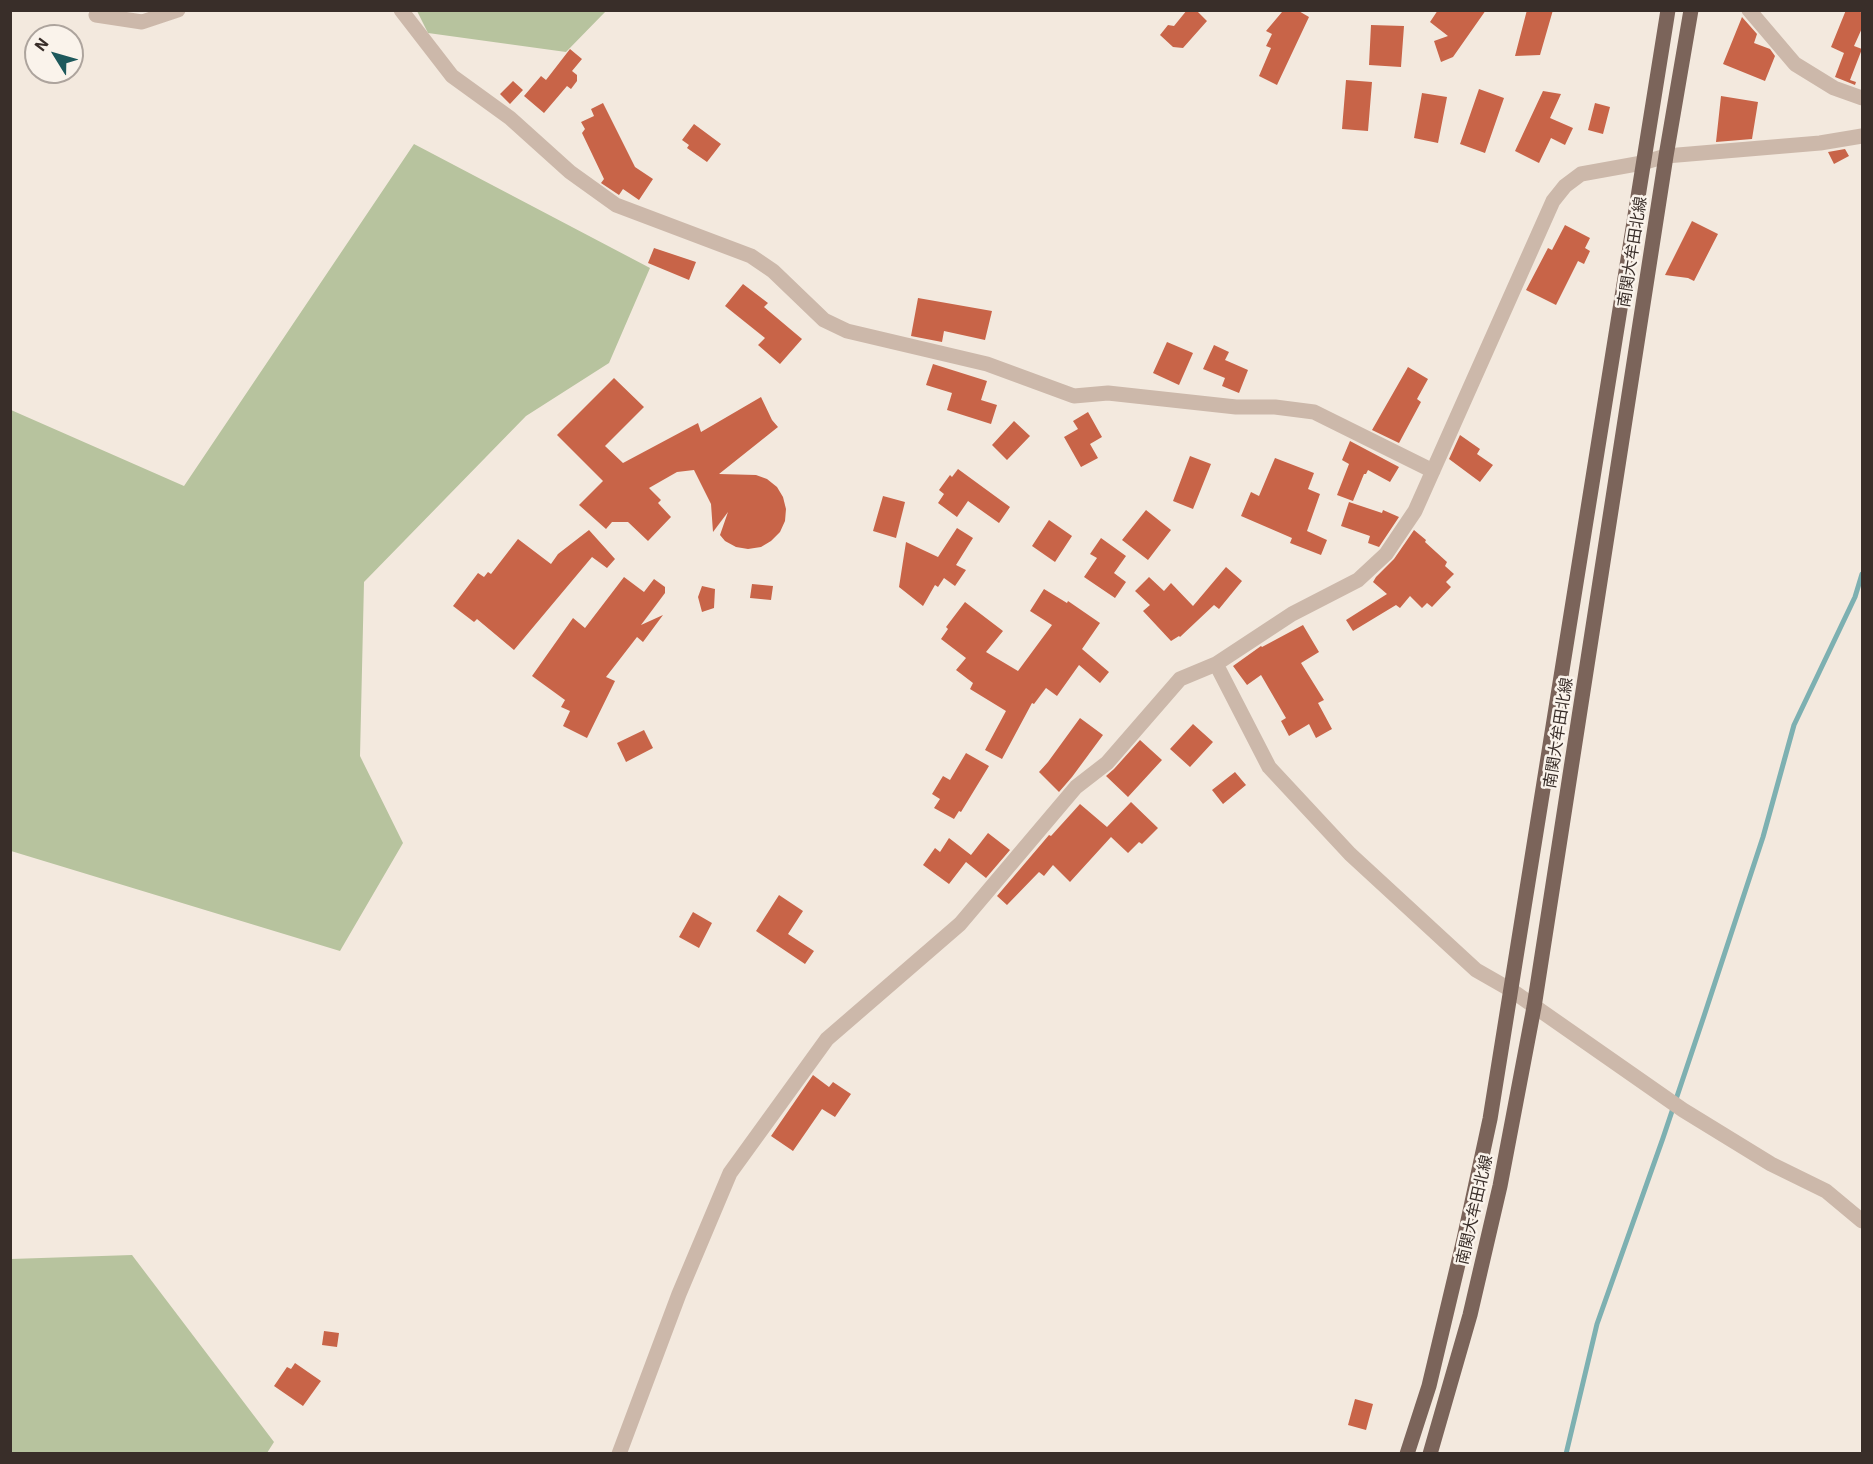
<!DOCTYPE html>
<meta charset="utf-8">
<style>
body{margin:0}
#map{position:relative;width:1873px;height:1464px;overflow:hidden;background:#f3e9de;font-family:"IBM Plex Sans",sans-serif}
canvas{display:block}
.frame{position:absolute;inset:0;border:12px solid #392e29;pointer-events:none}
.north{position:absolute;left:24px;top:24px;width:60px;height:60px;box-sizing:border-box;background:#faf3eb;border:2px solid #ada49d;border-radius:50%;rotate:307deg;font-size:16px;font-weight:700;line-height:24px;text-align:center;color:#392e29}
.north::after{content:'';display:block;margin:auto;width:21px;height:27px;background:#1e595c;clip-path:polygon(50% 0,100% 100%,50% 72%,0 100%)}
</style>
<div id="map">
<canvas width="1873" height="1464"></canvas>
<div class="frame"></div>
<div class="north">N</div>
</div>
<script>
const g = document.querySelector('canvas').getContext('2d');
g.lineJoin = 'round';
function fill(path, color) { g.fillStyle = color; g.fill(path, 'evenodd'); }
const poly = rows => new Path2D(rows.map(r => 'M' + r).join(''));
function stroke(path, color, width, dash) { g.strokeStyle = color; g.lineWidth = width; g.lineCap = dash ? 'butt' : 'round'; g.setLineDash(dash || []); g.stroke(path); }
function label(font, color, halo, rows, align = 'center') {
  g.font = font + ' "IBM Plex Sans","Noto Sans JP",sans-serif'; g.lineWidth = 5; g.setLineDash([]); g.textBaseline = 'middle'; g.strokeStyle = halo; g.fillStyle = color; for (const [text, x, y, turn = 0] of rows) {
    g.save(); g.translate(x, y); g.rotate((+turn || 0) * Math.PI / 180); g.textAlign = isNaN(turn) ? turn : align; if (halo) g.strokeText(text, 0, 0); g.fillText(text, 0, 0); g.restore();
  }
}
fill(poly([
 [417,11,606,11,566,52,428,33],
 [414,144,650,268,609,363,526,416,364,582,360,756,403,843,340,951,11,851,11,410,184,486],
 [132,1255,274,1442,267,1453,11,1453,11,1259]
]), '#b7c39e');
stroke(poly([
 [1566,1454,1597,1324,1663,1138,1704,1016,1763,837,1794,725,1855,597,1862,574]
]), '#7db0b1', 5);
fill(poly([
 [1187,10,1196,10,1207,21,1183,48,1173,47,1160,35,1168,25,1174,26],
 [1289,10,1297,10,1309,17,1277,85,1259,76,1271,48,1266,46,1272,34,1266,31,1282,12],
 [1438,10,1486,10,1453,57,1441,62,1434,41,1448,36,1430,22],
 [1527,10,1553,10,1540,55,1515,56],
 [1846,10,1855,10,1863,13,1863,26,1854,46,1862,49,1850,80,1856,82,1855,85,1835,77,1844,53,1831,47],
 [1742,17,1757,34,1754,43,1770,49,1775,56,1765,81,1723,64],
 [1371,25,1404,26,1401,67,1369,65],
 [570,49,582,59,572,71,577,75,577,81,571,89,567,86,544,113,524,96,541,76,546,80],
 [1346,80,1372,82,1368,131,1342,129],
 [513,81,523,90,510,104,500,94],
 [1479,89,1504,98,1485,153,1460,144],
 [1543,91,1561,94,1550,118,1573,128,1565,145,1551,138,1539,163,1515,151],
 [1422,93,1447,97,1438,143,1414,138],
 [1721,96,1758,102,1752,139,1716,142],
 [603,103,635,167,653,179,639,200,623,189,619,195,601,183,604,179,582,133,585,129,581,122,594,116,591,109],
 [1595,103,1610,107,1603,134,1588,130],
 [694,124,721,144,707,162,687,148,689,145,682,140],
 [1845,149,1849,156,1834,164,1828,152],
 [1692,221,1718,234,1694,281,1688,278,1665,275],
 [1565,225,1590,238,1585,248,1590,251,1584,264,1578,261,1556,305,1526,290,1548,248,1552,250],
 [654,248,696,262,689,280,648,263],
 [743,284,768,303,764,307,802,339,780,364,758,345,765,338,725,306],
 [918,298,992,311,985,340,944,331,942,342,911,336],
 [1167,342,1193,353,1179,385,1153,373],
 [1214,345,1229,352,1225,360,1248,370,1239,393,1222,386,1225,378,1203,369],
 [933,364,987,381,981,400,997,405,991,424,947,410,952,393,926,385],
 [1408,367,1428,379,1417,399,1421,402,1399,443,1372,430],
 [614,378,644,407,605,446,623,463,698,423,701,432,761,397,772,420,778,427,719,474,756,475,767,479,777,487,783,497,786,509,785,521,780,532,771,541,761,547,748,549,736,547,725,541,720,535,728,512,713,532,711,504,694,470,677,472,649,488,661,500,658,503,671,517,648,541,628,522,612,522,606,529,579,505,603,481,557,435],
 [1088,412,1102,437,1090,444,1098,458,1081,467,1064,437,1078,429,1073,421],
 [1014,421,1030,436,1007,460,992,445],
 [1460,435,1480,449,1477,454,1493,465,1480,482,1449,459],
 [1350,441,1399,467,1390,482,1368,470,1366,474,1364,474,1353,501,1337,495,1349,464,1342,460],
 [1190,456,1211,464,1193,509,1173,501],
 [1275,458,1314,473,1308,489,1320,494,1307,531,1327,540,1321,555,1290,543,1292,538,1241,516,1251,492,1259,496],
 [958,469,1010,507,999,523,968,501,957,517,938,503,944,494,939,490,950,475,952,477],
 [883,496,905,502,896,538,873,531],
 [1349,502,1382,513,1383,510,1399,517,1379,547,1368,543,1370,536,1341,526],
 [1146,510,1171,530,1148,560,1122,540],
 [1049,520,1072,536,1055,562,1032,546],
 [957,528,973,538,956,565,966,570,955,586,944,578,938,587,935,585,923,606,899,587,906,542,938,557],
 [589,530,615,559,607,568,592,557,514,650,477,619,474,622,453,606,478,573,484,577,488,572,491,574,518,539,551,564,558,554],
 [1414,530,1426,540,1425,542,1447,562,1445,566,1454,574,1446,582,1451,587,1432,607,1427,603,1422,608,1410,596,1400,608,1396,605,1353,631,1346,620,1387,594,1373,582,1376,577,1394,559],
 [1101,538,1126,556,1114,573,1126,582,1115,598,1084,577,1097,558,1090,554],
 [1226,567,1242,581,1219,609,1214,605,1180,637,1179,636,1171,641,1143,611,1150,605,1135,591,1149,577,1164,591,1171,583,1193,606],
 [624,577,644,592,654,579,665,587,665,593,641,625,663,615,643,642,637,637,606,677,615,681,587,738,563,726,570,711,561,707,565,700,532,676,573,618,585,628],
 [752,584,773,586,771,600,750,598],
 [702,586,715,589,714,608,702,612,698,597],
 [1044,589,1067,603,1068,601,1100,623,1082,649,1109,672,1100,683,1079,665,1057,696,1046,688,1034,704,1032,703,1002,759,985,750,1006,711,970,689,973,683,956,670,966,658,941,639,948,629,946,627,965,602,1003,631,986,652,1018,671,1052,625,1030,611],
 [1303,625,1319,652,1301,663,1324,700,1318,703,1332,729,1316,738,1309,724,1289,736,1281,721,1286,718,1261,675,1247,685,1233,666,1261,646,1262,647],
 [1080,718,1103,735,1072,777,1059,792,1039,772,1048,762],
 [1193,724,1213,742,1190,767,1170,749],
 [644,730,653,748,626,762,617,743],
 [1140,740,1162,760,1128,797,1106,776,1114,769],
 [966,753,989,766,961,812,959,811,954,819,934,808,940,799,932,794,943,776,950,780],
 [1235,772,1246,785,1223,804,1212,790],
 [1131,802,1158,828,1142,844,1139,842,1128,853,1111,837,1070,882,1053,865,1044,876,1039,872,1007,905,997,896,1049,835,1051,836,1080,804,1107,827],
 [988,833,1010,850,986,878,966,862,949,884,923,865,935,848,940,852,949,838,971,855],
 [779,895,803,911,788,934,814,951,805,964,756,931],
 [693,912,712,923,699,948,679,937],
 [813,1075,829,1087,833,1082,851,1094,835,1117,822,1109,793,1151,771,1136],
 [324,1331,339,1333,337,1347,322,1345],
 [295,1363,321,1381,303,1406,274,1386,287,1367,291,1369],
 [1355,1399,1373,1404,1366,1430,1348,1425]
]), '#c86448');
stroke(poly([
 [401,10,452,76,510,118,570,172,616,205,751,256,773,271,824,320,847,331,987,364,1074,396,1108,393,1236,407,1275,407,1314,412,1433,471],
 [1749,10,1795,64,1834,88,1862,98],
 [96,15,142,22,178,10],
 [1216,664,1269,767,1350,854,1476,970,1511,990,1683,1110,1771,1164,1826,1191,1862,1221],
 [619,1454,679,1294,730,1173,827,1039,960,924,1076,787,1107,763,1180,679,1216,664,1292,614,1358,580,1386,554,1415,511,1553,201,1565,186,1581,174,1642,163,1666,156,1820,143,1862,136]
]), '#ccb8aa', 15);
stroke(poly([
 [1407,1454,1429,1386,1464,1239,1490,1119,1668,10],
 [1430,1454,1470,1315,1500,1186,1534,1007,1666,156,1691,10]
]), '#7b645a', 15);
label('16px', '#392e29', '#faf3eb', [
 ["南関大牟田北線",1633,252,-81],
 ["南関大牟田北線",1559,733,-81],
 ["南関大牟田北線",1475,1210,-77]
]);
</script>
